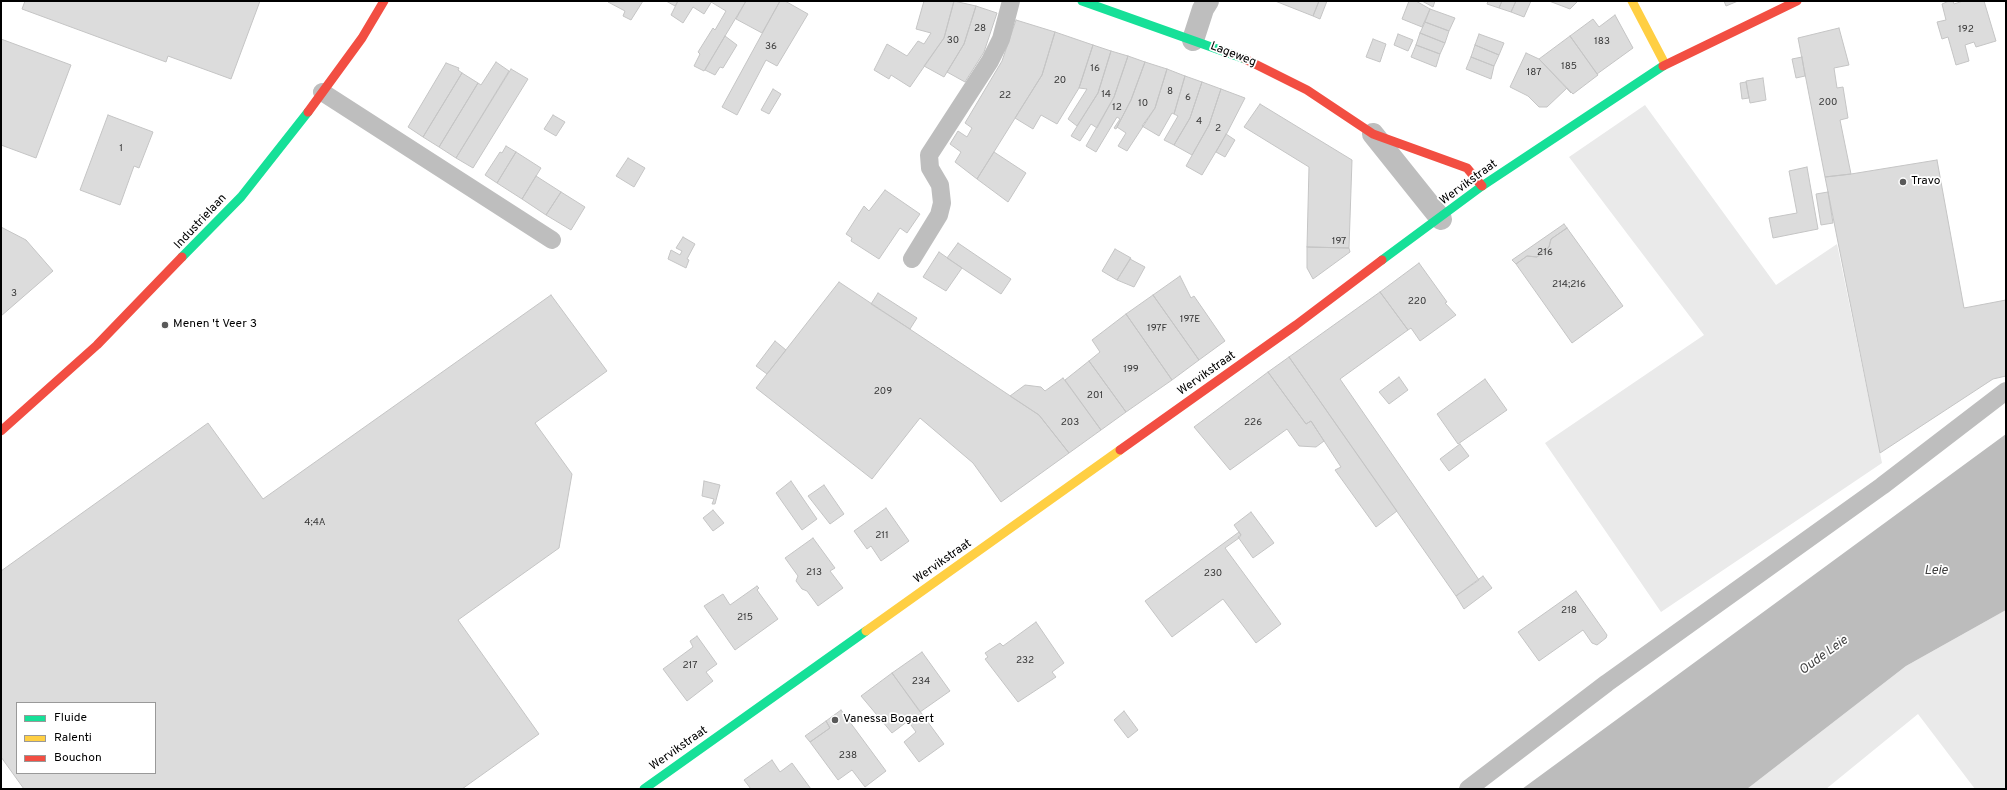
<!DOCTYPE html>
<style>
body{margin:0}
#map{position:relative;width:2007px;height:790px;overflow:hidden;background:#fff;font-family:Overpass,sans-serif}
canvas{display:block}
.frame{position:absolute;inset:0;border:2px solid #000;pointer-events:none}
.legend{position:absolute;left:16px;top:702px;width:140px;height:72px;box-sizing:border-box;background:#fff;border:1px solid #999;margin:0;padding:5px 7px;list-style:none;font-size:12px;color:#000}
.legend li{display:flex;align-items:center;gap:8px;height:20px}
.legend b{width:20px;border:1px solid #999}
</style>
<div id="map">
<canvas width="2007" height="790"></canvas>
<div class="frame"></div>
<ul class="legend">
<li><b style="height:5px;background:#16e098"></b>Fluide</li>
<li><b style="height:5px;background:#ffcf43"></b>Ralenti</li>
<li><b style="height:5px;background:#f24e42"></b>Bouchon</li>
</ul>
</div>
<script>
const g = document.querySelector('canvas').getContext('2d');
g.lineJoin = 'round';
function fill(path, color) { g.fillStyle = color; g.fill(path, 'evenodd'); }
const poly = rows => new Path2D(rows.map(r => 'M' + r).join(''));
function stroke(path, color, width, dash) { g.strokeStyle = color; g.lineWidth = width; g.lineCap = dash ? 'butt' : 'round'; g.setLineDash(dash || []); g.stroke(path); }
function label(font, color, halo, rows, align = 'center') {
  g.font = font + ' Overpass,sans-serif'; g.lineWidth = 3.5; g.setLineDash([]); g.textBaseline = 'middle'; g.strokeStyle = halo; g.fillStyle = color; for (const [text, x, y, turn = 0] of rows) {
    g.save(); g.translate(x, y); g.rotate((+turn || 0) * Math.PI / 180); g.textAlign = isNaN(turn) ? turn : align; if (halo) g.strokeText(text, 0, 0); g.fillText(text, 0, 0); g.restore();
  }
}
fill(poly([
 [1645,105,1776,285,1837,244,1882,463,1661,612,1545,443,1704,335,1569,157],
 [2006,610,2006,789,1975,789,1918,714,1826,789,1747,789,1906,666]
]), '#eaeaea');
fill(poly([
 [2006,434,2006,610,1906,666,1747,789,1522,789]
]), '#bcbcbc');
const building = poly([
 [24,1,260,1,231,79,168,56,166,62,22,9,25,1,24,1],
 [643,1,631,20,623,16,625,11,608,2,643,1],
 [666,1,678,1,675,6,666,1],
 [678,1,712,1,704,14,693,7,683,23,671,15,678,1],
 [712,1,746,1,704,71,694,66,700,54,698,52,713,28,715,30,726,11,711,2,712,1],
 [746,1,780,1,762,33,736,19,746,1],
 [780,1,785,1,808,14,777,66,766,60,737,115,722,107,780,1],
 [924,1,954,1,944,38,910,87,891,75,889,79,874,70,887,44,907,56,918,41,924,44,931,33,916,29,924,1],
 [954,1,976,6,964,44,944,77,924,66,944,38,954,1],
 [1275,1,1319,1,1313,16,1275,1],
 [1319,1,1327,1,1320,19,1313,16,1319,1],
 [1409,1,1416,1,1430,9,1422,27,1402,19,1409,1],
 [1422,1,1435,1,1433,7,1422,1],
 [1488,1,1502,1,1499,8,1487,4,1488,1],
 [1502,1,1516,1,1511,12,1499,8,1502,1],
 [1516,1,1531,1,1524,17,1511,12,1516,1],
 [1549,1,1578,1,1570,9,1549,1],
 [1724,1,1738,1,1726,6,1724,1],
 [1949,1,1953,1,1954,4,1963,1,1984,1,1996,41,1976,47,1974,42,1965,45,1969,61,1956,65,1948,37,1942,39,1937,22,1946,20,1942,4,1949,1],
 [976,6,997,13,984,52,965,82,947,72,964,44,976,6],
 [1430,9,1455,18,1449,31,1425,22,1430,9],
 [1615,15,1633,48,1597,74,1570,36,1593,19,1599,27,1615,15],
 [1016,20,1055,32,1042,75,977,179,955,162,961,152,950,144,958,131,967,137,972,128,965,123,1002,61,1016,20],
 [1425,22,1449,31,1445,43,1420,33,1425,22],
 [1839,28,1849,65,1834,68,1837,88,1843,87,1848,118,1840,120,1851,174,1825,177,1798,38,1839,28],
 [1055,32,1093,45,1079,88,1057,124,1041,115,1033,129,1015,118,1042,75,1055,32],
 [1420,33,1445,43,1440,54,1416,45,1420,33],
 [1398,34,1413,40,1408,51,1394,45,1398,34],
 [1479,34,1504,43,1499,55,1475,45,1479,34],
 [725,36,737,45,723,68,720,67,715,75,705,70,725,36],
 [1570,36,1598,75,1573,94,1539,59,1570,36],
 [1,39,71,65,36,158,1,145,1,39],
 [1373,39,1386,44,1380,62,1366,57,1373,39],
 [1093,45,1111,51,1098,93,1077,126,1068,119,1087,89,1079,88,1093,45],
 [1416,45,1440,54,1436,67,1411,57,1416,45],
 [1475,45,1499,55,1494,66,1471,57,1475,45],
 [1111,51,1128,56,1114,97,1097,128,1091,124,1080,141,1071,136,1098,93,1111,51],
 [1526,53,1539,59,1571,93,1567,88,1547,107,1539,107,1528,96,1510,87,1526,53],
 [1128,56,1145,62,1131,100,1116,129,1114,128,1120,119,1117,117,1096,152,1086,146,1114,97,1128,56],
 [1471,57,1494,66,1491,79,1466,69,1471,57],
 [1802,57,1805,76,1796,78,1792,59,1802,57],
 [496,62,509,71,456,158,439,147,478,83,481,85,496,62],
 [1145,62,1167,69,1155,108,1127,151,1118,146,1126,133,1117,127,1131,100,1145,62],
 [446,63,459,68,458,70,462,73,423,137,408,127,446,63],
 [511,69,528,79,473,168,456,158,511,69],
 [1167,69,1185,76,1174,114,1172,113,1159,136,1142,126,1155,108,1167,69],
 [462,73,478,83,439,147,423,137,462,73],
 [1185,76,1202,82,1190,118,1174,145,1164,140,1178,116,1174,114,1185,76],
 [1763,78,1766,100,1750,103,1746,81,1763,78],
 [1202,82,1221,89,1209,125,1192,155,1174,145,1190,118,1202,82],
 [1746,82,1749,98,1742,99,1740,83,1746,82],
 [773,89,781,94,769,114,761,110,773,89],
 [1221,89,1245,98,1227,133,1202,175,1186,166,1209,125,1221,89],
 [1260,104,1352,160,1349,248,1307,247,1309,167,1244,127,1260,104],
 [108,115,153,132,139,168,134,166,120,205,80,190,108,115],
 [553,115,565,122,556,136,544,129,553,115],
 [1226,134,1235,140,1225,157,1216,152,1226,134],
 [506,146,516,152,497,183,485,175,500,152,502,153,506,146],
 [516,152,541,168,522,199,497,183,516,152],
 [994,152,1026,173,1008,202,977,179,994,152],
 [628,158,645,168,634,187,616,176,628,158],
 [1937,160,1964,308,2006,300,2006,376,1993,379,1880,453,1825,177,1851,174,1937,160],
 [1807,167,1818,229,1773,238,1769,218,1797,213,1789,171,1807,167],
 [536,176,561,192,546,215,522,199,536,176],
 [885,190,920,214,907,233,900,228,879,259,851,241,852,238,846,234,864,206,869,211,885,190],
 [561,192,585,207,571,230,546,215,561,192],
 [1828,192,1833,223,1821,225,1816,194,1828,192],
 [1564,224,1567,228,1551,239,1549,247,1537,257,1527,256,1516,264,1512,260,1564,224],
 [1,227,26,240,53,271,1,316,1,227],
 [1567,228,1623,306,1572,343,1516,264,1527,256,1537,257,1549,247,1551,239,1567,228],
 [683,237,695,244,687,259,689,260,686,268,668,259,671,250,680,255,682,251,676,248,683,237],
 [958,243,1011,279,1001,294,947,258,958,243],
 [1307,247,1349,248,1350,252,1313,279,1307,268,1307,247],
 [1115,249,1131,258,1117,280,1102,271,1115,249],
 [939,252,962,268,946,291,923,277,939,252],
 [1130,259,1145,267,1134,287,1117,280,1130,259],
 [1419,263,1447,302,1445,303,1456,315,1420,341,1411,328,1408,330,1380,292,1419,263],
 [1180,276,1191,298,1194,296,1225,341,1199,360,1153,295,1180,276],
 [839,282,1039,415,1069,453,1001,502,973,463,920,418,872,479,756,388,839,282],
 [1380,292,1408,330,1340,379,1479,580,1456,596,1289,357,1380,292],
 [878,293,917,318,910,329,871,304,878,293],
 [551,295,607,371,535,423,572,474,559,548,458,620,539,734,462,789,24,789,1,757,1,571,208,423,263,499,551,295],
 [17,703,155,703,155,773,17,773,17,703],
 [1153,295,1199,360,1172,380,1126,314,1153,295],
 [1126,314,1172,380,1126,412,1089,361,1100,352,1092,340,1126,314],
 [775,341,786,350,767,374,756,366,775,341],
 [1289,357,1397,511,1376,527,1335,470,1341,467,1311,421,1306,424,1268,372,1289,357],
 [1089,361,1126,412,1101,430,1065,380,1089,361],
 [1268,372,1306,424,1311,421,1324,441,1316,447,1299,446,1287,429,1230,470,1194,427,1268,372],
 [1399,377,1408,390,1389,404,1379,392,1399,377],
 [1063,378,1101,430,1069,453,1039,415,1010,396,1025,385,1041,387,1045,391,1063,378],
 [1485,379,1507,410,1458,444,1437,414,1485,379],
 [1460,444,1469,456,1449,471,1440,459,1460,444],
 [704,481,720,485,715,504,712,504,714,499,702,496,704,481],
 [791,481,817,519,802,530,776,493,791,481],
 [824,485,844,514,830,524,808,496,824,485],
 [886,508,909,541,881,561,871,546,867,549,854,531,886,508],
 [713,510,724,523,713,531,703,518,713,510],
 [1251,512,1274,543,1253,558,1238,537,1241,535,1234,525,1251,512],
 [1239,532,1241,535,1239,538,1225,548,1281,624,1256,643,1223,599,1172,637,1145,601,1239,532],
 [813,538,835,568,830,571,843,588,818,606,807,591,802,589,796,581,798,576,785,558,813,538],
 [1483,576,1492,588,1464,609,1456,596,1483,576],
 [757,586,759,588,757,590,778,619,735,650,704,606,723,594,730,605,757,586],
 [1576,591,1607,635,1606,638,1597,645,1592,643,1583,630,1539,661,1518,632,1576,591],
 [1036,622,1064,663,1052,672,1056,677,1018,702,985,659,988,657,985,653,1000,643,1003,646,1036,622],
 [697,636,717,664,706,672,713,681,687,701,663,669,693,647,690,641,697,636],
 [922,652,950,691,920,712,892,673,922,652],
 [892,673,944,744,919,762,904,742,916,732,908,721,892,733,861,696,892,673],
 [841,710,886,771,865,787,852,770,838,780,810,742,830,728,826,721,841,710],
 [1124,711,1138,730,1128,738,1114,720,1124,711],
 [826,721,830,728,810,742,805,736,826,721],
 [772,760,780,772,792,763,811,789,751,789,744,780,772,760]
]);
fill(building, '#dcdcdc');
stroke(building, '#c5c5c5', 1);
stroke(poly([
 [322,92,552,240],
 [912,259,939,215,942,203,940,185,930,168,929,155,990,61,1001,39,1011,1],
 [1468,789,1607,683,1882,486,2006,391]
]), '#bebebe', 18);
stroke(poly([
 [1193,40,1203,9,1208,1],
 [1373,134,1441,219]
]), '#bebebe', 22);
stroke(poly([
 [1082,1,1245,59],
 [182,257,241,197,308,112],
 [1382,260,1482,186,1663,66],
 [644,789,866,631]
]), '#16e098', 9);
stroke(poly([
 [1632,1,1665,64],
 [866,631,1120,450]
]), '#ffcf43', 9);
stroke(poly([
 [1245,59,1307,90,1373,134,1467,168,1482,186],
 [1663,66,1797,1],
 [308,112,362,38,384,1],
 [1,431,97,345,182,257],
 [1120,450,1296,325,1382,260]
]), '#f24e42', 9);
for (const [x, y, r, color] of [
 [1903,182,4,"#595959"],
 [165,325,4,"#595959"],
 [835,720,4,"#595959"]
]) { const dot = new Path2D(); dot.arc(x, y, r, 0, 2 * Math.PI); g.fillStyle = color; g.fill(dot); stroke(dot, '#fff', 1.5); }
label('10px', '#373737', null, [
 ["28",980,29],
 ["192",1966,30],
 ["30",953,41],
 ["183",1602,42],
 ["36",771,47],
 ["185",1569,67],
 ["16",1095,69],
 ["187",1534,73],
 ["20",1060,81],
 ["8",1170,92],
 ["14",1106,95],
 ["22",1005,96],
 ["6",1188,98],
 ["200",1828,103],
 ["10",1143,104],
 ["12",1117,108],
 ["4",1199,122],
 ["2",1218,129],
 ["1",121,149],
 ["197",1339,242],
 ["216",1545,253],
 ["214;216",1569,285],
 ["3",14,294],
 ["220",1417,302],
 ["197E",1190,320],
 ["197F",1157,329],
 ["199",1131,370],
 ["209",883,392],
 ["201",1095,396],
 ["203",1070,423],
 ["226",1253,423],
 ["4;4A",315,523],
 ["211",882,536],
 ["213",814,573],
 ["230",1213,574],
 ["218",1569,611],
 ["215",745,618],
 ["232",1025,661],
 ["217",690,666],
 ["234",921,682],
 ["238",848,756]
]);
label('12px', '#000', '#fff', [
 ["Lageweg",1233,55,21],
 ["Wervikstraat",1469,183,-36],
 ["Industrielaan",201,222,-47],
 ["Wervikstraat",1207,374,-35],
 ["Wervikstraat",943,562,-35],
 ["Wervikstraat",679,749,-35]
]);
label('12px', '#000', '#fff', [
 ["Travo",1911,182],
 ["Menen 't Veer 3",173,325],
 ["Vanessa Bogaert",843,720]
], 'left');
label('italic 13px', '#404040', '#fff', [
 ["Leie",1936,571],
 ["Oude Leie",1824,656,-36]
]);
</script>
